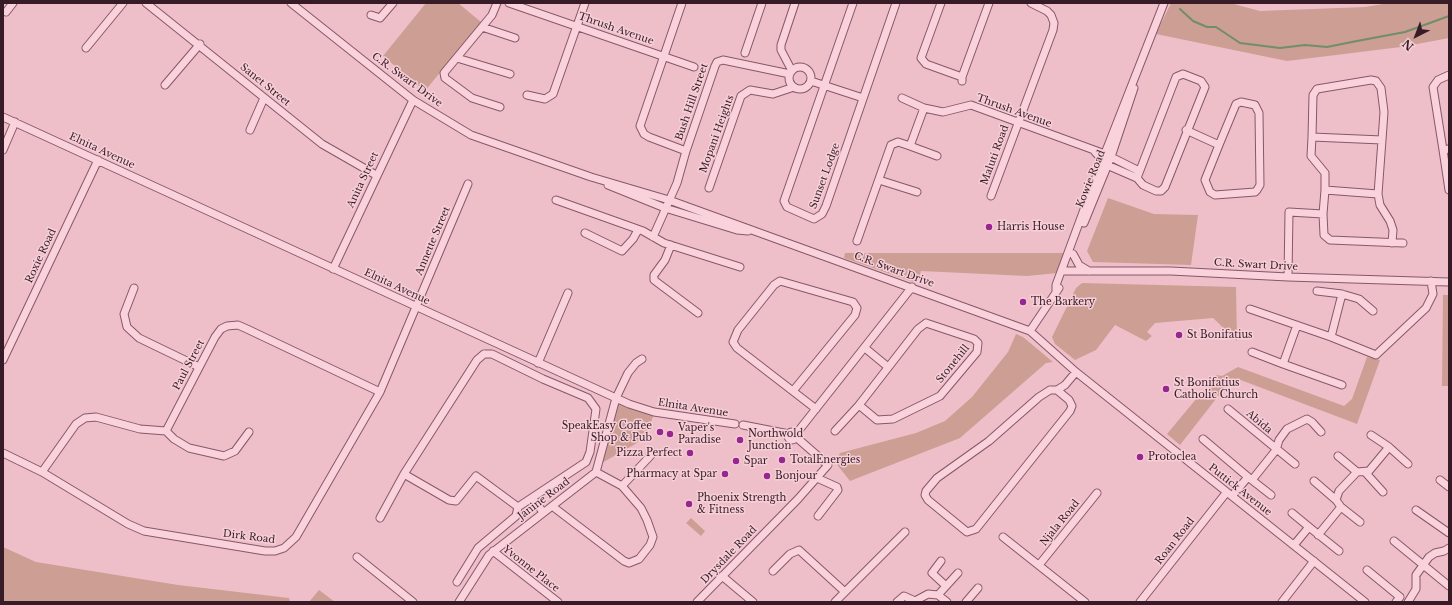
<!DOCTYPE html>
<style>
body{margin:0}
#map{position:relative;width:1452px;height:605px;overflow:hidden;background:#efbfc9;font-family:"Libre Baskerville",serif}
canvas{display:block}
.frame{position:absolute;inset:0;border:4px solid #371c28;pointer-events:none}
.north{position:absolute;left:1396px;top:16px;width:40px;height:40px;-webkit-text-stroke:3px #f6cfd7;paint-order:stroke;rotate:222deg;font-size:11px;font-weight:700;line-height:16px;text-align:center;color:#371c28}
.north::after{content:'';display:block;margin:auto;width:14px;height:18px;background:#371c28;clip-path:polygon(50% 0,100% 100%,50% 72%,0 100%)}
</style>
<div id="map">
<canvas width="1452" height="605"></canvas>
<div class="frame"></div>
<div class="north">N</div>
</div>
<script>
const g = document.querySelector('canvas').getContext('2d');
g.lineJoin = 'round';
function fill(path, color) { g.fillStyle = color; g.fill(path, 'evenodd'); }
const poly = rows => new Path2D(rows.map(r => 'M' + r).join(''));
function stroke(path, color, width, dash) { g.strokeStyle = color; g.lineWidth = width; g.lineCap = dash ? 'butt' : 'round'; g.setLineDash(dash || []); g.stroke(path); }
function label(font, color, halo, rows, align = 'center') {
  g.font = font + ' "Libre Baskerville",serif'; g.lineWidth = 3; g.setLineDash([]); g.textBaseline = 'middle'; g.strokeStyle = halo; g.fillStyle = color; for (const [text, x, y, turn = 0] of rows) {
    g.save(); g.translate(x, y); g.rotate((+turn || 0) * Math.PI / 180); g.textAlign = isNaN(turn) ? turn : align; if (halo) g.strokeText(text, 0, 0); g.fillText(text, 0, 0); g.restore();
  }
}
fill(poly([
 [426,3,458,3,481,22,425,91,383,56],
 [1171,3,1230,3,1260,11,1365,7,1389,3,1449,3,1449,38,1401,47,1287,61,1156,34],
 [1108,198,1154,214,1198,215,1191,265,1093,262,1087,251],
 [845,253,1065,253,1058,273,1027,276,921,271,917,283,844,258],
 [1082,283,1236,287,1237,341,1213,318,1155,323,1147,332,1152,336,1146,341,1115,325,1096,350,1075,360,1055,344,1052,337,1076,288],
 [1443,295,1449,295,1449,386,1442,386],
 [1016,334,1023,337,1053,362,1046,363,960,438,850,481,835,462,840,453,916,433,945,421,972,397,1008,352],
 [1367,357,1380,360,1357,424,1238,379,1230,381,1180,445,1167,434,1216,375,1222,376,1238,367,1344,406,1352,399],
 [617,400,654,414,648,430,637,443,600,464],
 [691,518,705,531,701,536,686,523],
 [3,547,36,562,178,585,289,598,290,602,3,602],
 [319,590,335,602,309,602]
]), '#cd9e93');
stroke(poly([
 [1180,9,1193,21,1207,27,1216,27,1240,43,1280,48,1305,45,1327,47,1357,41,1405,32,1449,16]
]), '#708e69', 2);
const minor = poly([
 [146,3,322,144,376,175],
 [291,3,413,100,471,135,591,177,669,200,1030,331,1076,372,1365,602],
 [497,3,492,15,444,73,445,78,472,98,500,107],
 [509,3,694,67],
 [853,3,784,201,787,207,814,219,822,214,826,206,896,3],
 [941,3,921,58,926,64,962,77,962,81],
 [6,12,13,3],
 [371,15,380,18,393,3],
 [482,27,515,38],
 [86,48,123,3],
 [745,53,762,3],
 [457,58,510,74],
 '789 78a11 11 0 1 1 22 0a11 11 0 1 1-22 0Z',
 [792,71,781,50,781,45,795,3],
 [962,77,989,3],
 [811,81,863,98],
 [165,85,200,44],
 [527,95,545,99,553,94,585,3],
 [902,98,924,108],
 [3,117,629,404,654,412,735,424],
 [250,130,264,98],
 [1186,130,1219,145,1236,104,1241,102,1255,105,1259,113,1260,185,1257,190,1255,192,1215,195,1210,192,1205,180,1219,145],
 [1312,137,1313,95,1317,89,1371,80,1376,81,1381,88,1384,112,1382,140],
 [910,146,937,156],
 [1449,149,1443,150,1449,190],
 [3,150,15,122],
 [1443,150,1433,87,1438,80,1449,75],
 [686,151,715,66,717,62,723,60,790,74],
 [1095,152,1107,165,1137,178,1143,185,1156,191,1161,191,1165,187,1205,87,1201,81,1183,74,1176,77,1137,178],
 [879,180,917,192],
 [608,185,665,208,737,230,748,231],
 [709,188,741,96,750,90,773,94,794,87],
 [1325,190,1325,173,1311,156,1312,137,1382,140,1378,194],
 [991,196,1053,30,1054,23,1051,15,1047,11,1031,3],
 [556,200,643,231,664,243,740,267],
 [1323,214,1325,190,1378,194,1380,205,1390,221,1393,230,1392,243],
 [1084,223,1111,157,1134,88],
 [585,233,622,251,633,239,638,230],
 [653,237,677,183,686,151,649,137,644,134,640,126,682,3],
 [857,241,891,145,898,142,910,146,924,108,943,112,971,105,1105,154,1139,171],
 [671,245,665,260,654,275,654,280,698,313],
 [1073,254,1079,265,1089,271],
 [333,269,413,100],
 [1063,271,1171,271,1288,277,1449,282],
 [1288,277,1289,212,1323,214,1324,235,1330,240,1403,243],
 [134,288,124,314,127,327,139,338,199,367],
 [1056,291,1056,285,1102,161,1164,3],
 [1317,291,1342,294,1331,337],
 [1342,294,1359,299,1373,311],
 [1250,309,1331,337,1376,355,1426,308,1433,294,1431,281],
 [926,323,974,339,978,343,977,352,940,396,893,419,877,420,859,405,918,329,926,323],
 [1030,331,1059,288],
 [865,348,888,367],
 [1252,352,1283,364,1297,325],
 [484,354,492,354,543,379,588,398,596,409,590,452,586,462,518,507,476,476,456,501,449,500,404,474,477,360,484,354],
 [3,360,98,160],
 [538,363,568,293],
 [1283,364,1342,385],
 [1050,390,1057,390,1069,400,1072,406,1070,411,976,529,967,532,928,500,925,495,926,491,937,478,989,441,1039,397,1050,390],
 [1057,390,1065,385,1076,372],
 [793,391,855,315,857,308,853,302,780,281,774,285,738,330,733,342,737,348,816,409],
 [1228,409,1295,464],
 [743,425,789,434],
 [166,431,174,439,189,448,224,456,235,451,249,432],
 [835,431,859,405],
 '788 436a4 4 0 1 1 8 0a4 4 0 1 1-8 0Z',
 [796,434,912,287],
 [1371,435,1389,447],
 [1203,439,1248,477,1232,496],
 [3,453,42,472,128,524,144,531,265,551,275,551,284,548,296,537,380,392,468,184],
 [1338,456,1357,472],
 [42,472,76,424,85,418,96,417,140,429,166,431,215,337,221,329,227,326,238,325,247,329,380,392],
 [1365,472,1383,492],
 [1248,477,1271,495],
 [817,478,837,487,838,490,818,516],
 [1252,480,1276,450,1279,440,1287,429,1307,419,1312,422,1321,432],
 [1440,480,1449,487],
 [1314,481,1336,500],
 [622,486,653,453],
 [532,498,543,512],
 [552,506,624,561,629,563,639,559,650,545,653,537,647,520,641,508,622,486,596,472],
 [1341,507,1360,522],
 [1416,510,1449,533],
 [1292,513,1309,527,1294,545],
 [380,518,404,474],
 [1309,527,1339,551],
 [1318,535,1341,507,1336,500,1339,491,1357,472,1369,471,1389,447,1408,464],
 [1003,537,1085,602],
 [1394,541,1449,586],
 [493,551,558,602],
 [357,557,413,602],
 [941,561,932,573,946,586],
 [1039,565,1097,493],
 [1367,570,1400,597,1396,602],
 [773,571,790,554,799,550,845,592],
 [722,576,753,602],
 [457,582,478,548,516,516,518,507],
 [938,595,958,573],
 [459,602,489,555,596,472,616,398,628,373,636,363,642,359],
 [697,602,798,499,828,465,796,437],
 [835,602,905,532],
 [897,602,904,596,915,601,928,594,938,595,947,602],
 [966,602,978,588],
 [1140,602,1226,493],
 [1282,602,1314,561],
 [1408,602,1416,589,1416,575,1429,557,1435,553,1444,551,1449,548]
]);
stroke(minor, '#87576a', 9);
stroke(minor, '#f9d2db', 7);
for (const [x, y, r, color] of [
 [989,227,4,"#982690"],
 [1023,302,4,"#982690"],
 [1179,335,4,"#982690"],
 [1166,389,4,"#982690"],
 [660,432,4,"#982690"],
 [670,434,4,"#982690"],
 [740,440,4,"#982690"],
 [690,453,4,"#982690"],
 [1140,457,4,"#982690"],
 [782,460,4,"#982690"],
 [736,461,4,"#982690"],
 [725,474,4,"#982690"],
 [767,476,4,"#982690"],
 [689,504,4,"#982690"]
]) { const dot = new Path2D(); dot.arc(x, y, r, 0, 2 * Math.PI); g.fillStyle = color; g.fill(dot); stroke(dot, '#f6cfd7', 1.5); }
label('10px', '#371c28', '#f6cfd7', [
 ["Thrush Avenue",616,29,19],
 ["C.R. Swart Drive",407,80,36],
 ["Sanet Street",265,85,39],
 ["Bush Hill Street",692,102,-71],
 ["Thrush Avenue",1014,111,20],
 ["Mopani Heights",717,134,-70],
 ["Elnita Avenue",102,151,25],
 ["Maluti Road",995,155,-70],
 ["Sunset Lodge",825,176,-70],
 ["Kowie Road",1091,179,-68],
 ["Anita Street",363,180,-65],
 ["Annette Street",433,241,-67],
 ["Roxie Road",41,256,-65],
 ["C.R. Swart Drive",1256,265,3],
 ["C.R. Swart Drive",894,270,20],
 ["Elnita Avenue",397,287,25],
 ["Stonehill",953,364,-51],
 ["Paul Street",189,365,-62],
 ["Elnita Avenue",693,408,9],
 ["Abida",1259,422,40],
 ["Puttick Avenue",1240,490,38],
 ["Janine Road",544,499,-37],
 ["Njala Road",1060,523,-51],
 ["Dirk Road",249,537,7],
 ["Roan Road",1175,541,-52],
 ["Drysdale Road",729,555,-46],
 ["Yvonne Place",531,569,38]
]);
label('10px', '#371c28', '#f6cfd7', [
 ["Harris House",997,227],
 ["The Barkery",1031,302],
 ["St Bonifatius",1187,335],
 ["St Bonifatius",1174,383],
 ["Catholic Church",1174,395],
 ["SpeakEasy Coffee",652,426,"right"],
 ["Shop & Pub",652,438,"right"],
 ["Vaper's",678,428],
 ["Paradise",678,440],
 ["Northwold",748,434],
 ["Junction",748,446],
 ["Pizza Perfect",682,453,"right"],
 ["Protoclea",1148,457],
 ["TotalEnergies",790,460],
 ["Spar",744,461],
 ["Pharmacy at Spar",717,474,"right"],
 ["Bonjour",775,476],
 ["Phoenix Strength",697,498],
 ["& Fitness",697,510]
], 'left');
</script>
